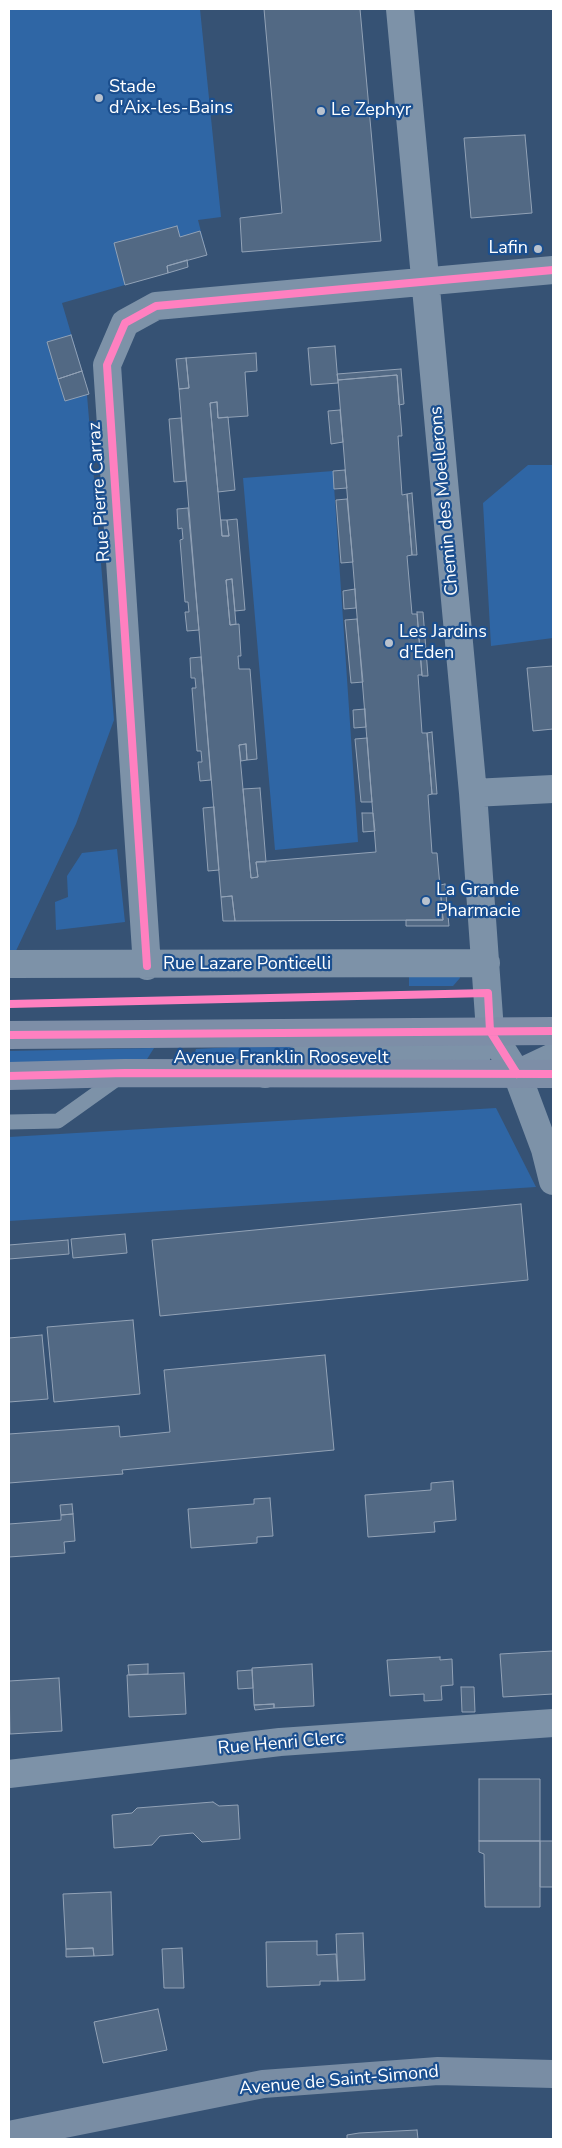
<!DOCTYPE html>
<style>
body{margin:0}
#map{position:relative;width:562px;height:2148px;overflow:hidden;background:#365274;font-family:"Nunito Sans",sans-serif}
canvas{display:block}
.frame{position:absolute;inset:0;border:10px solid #fff;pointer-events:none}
</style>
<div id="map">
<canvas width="562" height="2148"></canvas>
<div class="frame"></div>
</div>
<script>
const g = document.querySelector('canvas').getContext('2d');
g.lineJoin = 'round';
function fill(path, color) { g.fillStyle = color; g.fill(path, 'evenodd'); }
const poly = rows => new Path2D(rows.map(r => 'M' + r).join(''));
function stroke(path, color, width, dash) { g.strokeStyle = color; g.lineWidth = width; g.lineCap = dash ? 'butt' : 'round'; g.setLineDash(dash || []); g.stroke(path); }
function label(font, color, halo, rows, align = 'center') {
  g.font = font + ' "Nunito Sans",sans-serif'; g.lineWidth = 4.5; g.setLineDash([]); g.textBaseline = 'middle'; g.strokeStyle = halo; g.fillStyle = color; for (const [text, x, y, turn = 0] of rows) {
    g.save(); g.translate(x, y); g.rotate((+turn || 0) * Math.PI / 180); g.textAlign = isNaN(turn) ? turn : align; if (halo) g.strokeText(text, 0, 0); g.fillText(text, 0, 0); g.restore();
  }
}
fill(poly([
 [9,9,200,9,221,217,198,220,207,255,187,260,188,267,62,303,89,394,87,395,114,720,76,824,14,955,9,955],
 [528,465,553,465,553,638,491,646,483,503],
 [333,471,358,842,275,850,243,478],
 [117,849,125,922,56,930,55,902,68,897,67,876,82,853],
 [409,969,459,974,460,978,453,986,409,986],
 [269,1045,395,1049,273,1053,248,1067,191,1066,196,1049],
 [154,1048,144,1064,9,1068,9,1051],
 [496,1108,536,1187,9,1221,9,1137]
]), '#2f66a5');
const building = poly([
 [264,9,360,9,381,241,242,252,240,218,282,213,264,9],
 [525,135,532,213,471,218,464,138,525,135],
 [177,226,180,237,200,231,207,255,167,266,168,273,125,285,114,243,177,226],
 [187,260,188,267,168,273,167,266,187,260],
 [71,335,82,371,58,379,47,342,71,335],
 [335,346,338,383,311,385,308,348,335,346],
 [256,353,257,371,245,372,248,416,218,418,217,402,210,403,222,536,229,536,227,520,237,519,245,610,235,611,232,579,226,580,230,625,239,624,241,656,238,656,239,669,250,669,257,759,247,760,246,744,239,745,251,878,258,877,256,862,376,852,338,380,397,375,402,436,398,436,402,495,407,494,412,555,407,556,412,614,417,614,422,675,418,675,422,733,427,733,432,794,428,795,432,853,437,853,443,920,235,921,232,896,221,897,179,389,189,388,186,358,256,353],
 [186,358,189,388,179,389,176,359,186,358],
 [401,369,404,404,399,405,397,375,338,380,337,374,401,369],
 [82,371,89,394,65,401,58,379,82,371],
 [217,402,218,418,228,417,235,490,218,492,210,403,217,402],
 [340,410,343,442,331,444,328,411,340,410],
 [181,418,186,481,174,482,169,419,181,418],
 [345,470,347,488,334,489,333,471,345,470],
 [412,493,417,555,412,555,407,494,412,493],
 [347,499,353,562,341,563,336,500,347,499],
 [188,508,199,630,187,631,185,612,189,612,188,602,185,602,180,540,183,539,182,528,178,529,177,509,188,508],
 [221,520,227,520,229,536,222,536,221,520],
 [232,579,236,624,230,625,226,580,232,579],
 [355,589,356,608,344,609,343,591,355,589],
 [417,612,423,612,428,676,422,676,417,612],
 [357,619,363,682,351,683,345,620,357,619],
 [201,657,211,780,200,781,198,762,202,762,201,751,197,751,192,688,196,688,195,678,191,678,190,658,201,657],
 [553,666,553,729,533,731,527,668,553,666],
 [365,709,366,727,354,728,353,710,365,709],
 [432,732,437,794,432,794,427,733,432,732],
 [367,738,372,802,361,802,355,739,367,738],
 [246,744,247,760,241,761,239,745,246,744],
 [260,788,266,862,256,862,258,877,251,878,243,789,260,788],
 [214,807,219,870,208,871,203,808,214,807],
 [362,813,373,813,375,831,363,832,362,813],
 [445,884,449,926,406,926,406,920,443,920,440,885,445,884],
 [232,896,235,921,223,921,221,897,232,896],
 [521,1204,528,1280,160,1316,152,1240,521,1204],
 [125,1234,127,1253,73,1258,71,1239,125,1234],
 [68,1240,69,1254,9,1259,9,1245,68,1240],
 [133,1320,140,1394,54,1402,47,1327,133,1320],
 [42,1335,48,1399,9,1402,9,1338,42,1335],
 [325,1355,334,1450,122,1470,123,1474,9,1483,9,1434,119,1426,120,1437,170,1432,164,1370,325,1355],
 [453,1481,456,1520,434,1522,435,1532,368,1537,365,1495,431,1490,431,1483,453,1481],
 [270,1498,273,1536,257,1537,257,1543,191,1548,188,1509,254,1504,254,1499,270,1498],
 [72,1504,73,1514,61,1515,60,1505,72,1504],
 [73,1514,75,1541,64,1542,65,1553,9,1557,9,1524,61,1520,61,1515,73,1514],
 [553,1651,553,1694,503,1697,500,1654,553,1651],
 [440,1657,440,1660,452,1659,453,1685,441,1686,442,1700,424,1701,424,1694,390,1696,387,1660,440,1657],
 [148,1664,148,1674,129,1675,128,1665,148,1664],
 [312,1664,314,1706,274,1708,274,1704,254,1705,252,1668,312,1664],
 [252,1670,253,1688,238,1689,237,1671,252,1670],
 [184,1673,186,1714,129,1717,127,1675,184,1673],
 [59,1678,62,1731,10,1734,9,1681,59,1678],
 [461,1687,474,1687,475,1712,462,1712,461,1687],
 [274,1704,274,1708,255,1710,254,1705,274,1704],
 [479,1779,540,1779,540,1841,479,1841,479,1779],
 [213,1802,219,1806,238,1805,240,1839,202,1842,193,1833,160,1836,152,1845,114,1848,112,1815,132,1813,137,1808,213,1802],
 [479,1841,540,1841,540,1907,485,1907,484,1854,479,1852,479,1841],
 [540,1841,553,1841,553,1887,540,1887,540,1841],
 [111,1892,113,1955,94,1956,93,1948,66,1949,63,1894,111,1892],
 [363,1933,365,1980,338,1981,336,1934,363,1933],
 [317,1941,317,1955,336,1954,338,1981,320,1981,320,1985,267,1987,266,1942,317,1941],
 [93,1948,94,1956,66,1957,66,1949,93,1948],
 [182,1948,184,1988,164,1988,162,1949,182,1948],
 [158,2009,167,2050,103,2063,94,2022,158,2009],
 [417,2130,418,2139,347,2139,347,2135,359,2133,417,2130]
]);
fill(building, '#526984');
stroke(building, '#92a2b6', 1);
stroke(poly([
 [9,1122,58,1121,121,1076]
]), '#7d92a8', 15);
stroke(poly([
 [400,9,473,793,490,1031,517,1074,545,1149,553,1181],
 [473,793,553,789],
 [9,964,486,963],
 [147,966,107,365,125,323,156,306,553,270],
 [265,1074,299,1059,476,1056,490,1031],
 [517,1074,553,1057],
 [9,1774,280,1742,553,1723]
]), '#7d92a8', 28);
stroke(poly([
 [9,2135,263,2084,438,2071,553,2074]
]), '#798da4', 28);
stroke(poly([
 [9,1035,553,1031],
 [9,1076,125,1073,553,1074]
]), '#7d8ea7', 28);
stroke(poly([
 [147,966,107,365,125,323,156,306,553,270],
 [9,1004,488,993,490,1031,517,1074],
 [9,1035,553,1031],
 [9,1076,125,1073,553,1074]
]), '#ff80c0', 8);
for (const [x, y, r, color] of [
 [99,98,5,"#b9c2ce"],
 [321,111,5,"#b9c2ce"],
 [538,249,5,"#b9c2ce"],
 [389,643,5,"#b9c2ce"],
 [426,901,5,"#b9c2ce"]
]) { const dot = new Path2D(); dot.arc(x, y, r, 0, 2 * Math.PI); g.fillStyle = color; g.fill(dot); stroke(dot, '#1b4f8f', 2); }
label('18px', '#fff', '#1b4f8f', [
 ["Stade",109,88],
 ["d'Aix-les-Bains",109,109],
 ["Le Zephyr",331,111],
 ["Lafin",528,249,"right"],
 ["Les Jardins",399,633],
 ["d'Eden",399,654],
 ["La Grande",436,891],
 ["Pharmacie",436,912]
], 'left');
label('18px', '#fff', '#1b4f8f', [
 ["Rue Pierre Carraz",100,492,-94],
 ["Chemin des Moellerons",445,501,-95],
 ["Rue Lazare Ponticelli",247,965],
 ["Avenue Franklin Roosevelt",281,1059],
 ["Rue Henri Clerc",281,1744,-5],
 ["Avenue de Saint-Simond",339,2081,-5]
]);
</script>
